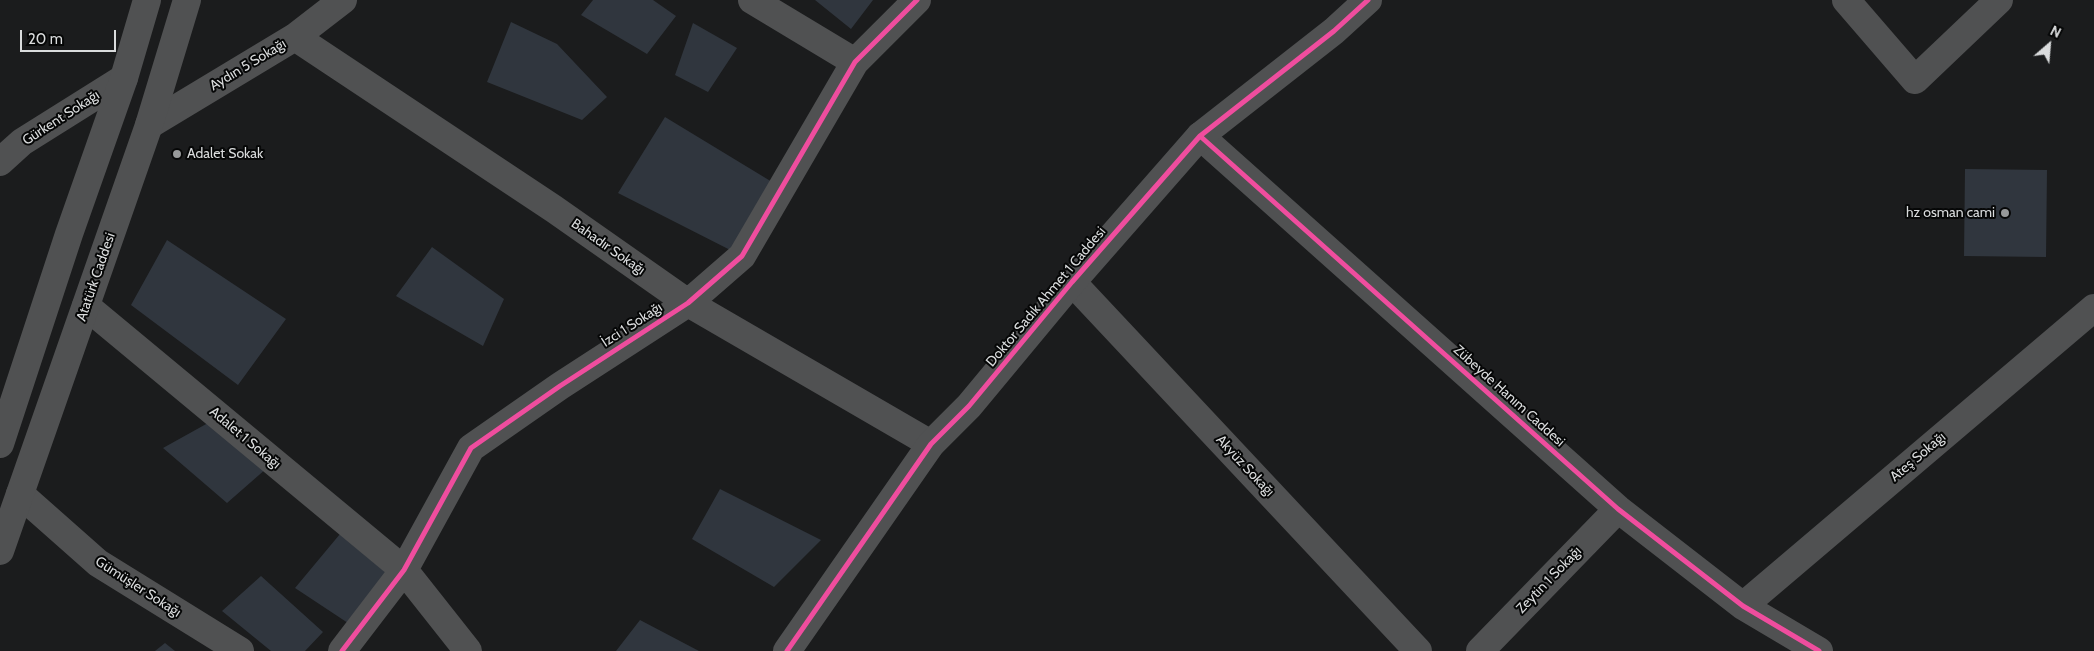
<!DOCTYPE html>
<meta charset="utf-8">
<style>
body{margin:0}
#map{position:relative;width:2094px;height:651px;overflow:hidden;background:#1b1c1d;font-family:Cabin,sans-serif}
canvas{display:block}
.north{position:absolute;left:2024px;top:20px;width:50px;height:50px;-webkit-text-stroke:4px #060707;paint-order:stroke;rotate:27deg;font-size:14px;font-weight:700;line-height:20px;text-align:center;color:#dadcdd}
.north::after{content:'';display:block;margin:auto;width:18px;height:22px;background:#dadcdd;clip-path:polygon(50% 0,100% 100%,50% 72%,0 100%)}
.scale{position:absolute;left:20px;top:30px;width:96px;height:22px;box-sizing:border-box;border:2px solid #dadcdd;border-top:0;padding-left:6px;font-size:15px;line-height:18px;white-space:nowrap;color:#dadcdd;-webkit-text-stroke:4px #060707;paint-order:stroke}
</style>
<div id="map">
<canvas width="2094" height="651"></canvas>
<div class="north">N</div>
<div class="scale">20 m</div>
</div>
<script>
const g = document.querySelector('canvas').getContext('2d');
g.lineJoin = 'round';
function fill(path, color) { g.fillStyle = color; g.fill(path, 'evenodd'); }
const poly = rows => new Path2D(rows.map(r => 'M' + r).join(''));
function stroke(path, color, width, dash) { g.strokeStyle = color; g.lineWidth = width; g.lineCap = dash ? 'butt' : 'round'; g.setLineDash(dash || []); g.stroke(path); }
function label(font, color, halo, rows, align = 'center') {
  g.font = font + ' Cabin,sans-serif'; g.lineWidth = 4; g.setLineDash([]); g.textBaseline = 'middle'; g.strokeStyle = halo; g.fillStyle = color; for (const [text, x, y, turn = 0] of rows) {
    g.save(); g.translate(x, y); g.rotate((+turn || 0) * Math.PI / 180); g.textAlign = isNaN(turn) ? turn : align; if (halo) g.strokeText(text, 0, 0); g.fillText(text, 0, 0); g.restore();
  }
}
fill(poly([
 [593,0,653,0,676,16,647,54,581,15],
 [815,0,873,0,851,29],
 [511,22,557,44,607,97,582,120,487,82],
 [693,23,737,48,708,92,675,75],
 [665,117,782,188,742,256,618,193],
 [1965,169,2047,170,2046,257,1964,256],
 [167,240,286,319,238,385,131,305],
 [432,247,504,299,483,346,396,296],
 [208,423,267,468,227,503,163,448],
 [720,489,821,540,774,587,692,539],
 [340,534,389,575,354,627,295,588],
 [261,576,323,632,305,651,271,651,222,611],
 [640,620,699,651,616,651],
 [165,643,175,651,155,651]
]), '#30363e');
stroke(poly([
 [752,0,855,62],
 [1846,0,1915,80,1999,0],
 [295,37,554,209,688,303,931,444],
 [149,125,295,37,343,0],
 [1200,136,1618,509,1743,606,1819,651],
 [0,162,22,142,124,78],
 [1072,282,1418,651],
 [86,306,404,570,468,651],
 [20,494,98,563,240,651],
 [1743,606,2094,308],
 [342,651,404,570,471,448,560,386,688,303,742,256,855,62,917,0],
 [1480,651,1618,509]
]), '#505152', 28);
stroke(poly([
 [0,444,69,234,124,78,147,0],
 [0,551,149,125,187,0],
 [787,651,931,444,969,406,1072,282,1200,136,1334,31,1368,0]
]), '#505152', 28);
stroke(poly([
 [1200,136,1618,509,1743,606,1819,651],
 [342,651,404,570,471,448,560,386,688,303,742,256,855,62,917,0],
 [787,651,931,444,969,406,1072,282,1200,136,1334,31,1368,0]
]), '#ef4d9e', 5);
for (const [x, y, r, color] of [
 [177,154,5,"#97999a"],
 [2005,213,5,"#97999a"]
]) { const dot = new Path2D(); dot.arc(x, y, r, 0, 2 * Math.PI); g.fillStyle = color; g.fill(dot); stroke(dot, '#060707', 2); }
label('14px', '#dadcdd', '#060707', [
 ["Aydın 5 Sokağı",248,65,-31],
 ["Gürkent Sokağı",61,118,-33],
 ["Bahadır Sokağı",608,247,35],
 ["Atatürk Caddesi",96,277,-71],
 ["Doktor Sadık Ahmet 1 Caddesi",1046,297,-50],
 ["İzci 1 Sokağı",632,325,-33],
 ["Zübeyde Hanım Caddesi",1509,396,42],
 ["Adalet 1 Sokağı",245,438,40],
 ["Ateş Sokağı",1918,457,-40],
 ["Akyüz Sokağı",1245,466,47],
 ["Zeytin 1 Sokağı",1549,580,-46],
 ["Gümüşler Sokağı",138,587,33]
]);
label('14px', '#dadcdd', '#060707', [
 ["Adalet Sokak",187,154],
 ["hz osman cami",1995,213,"right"]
], 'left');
</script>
